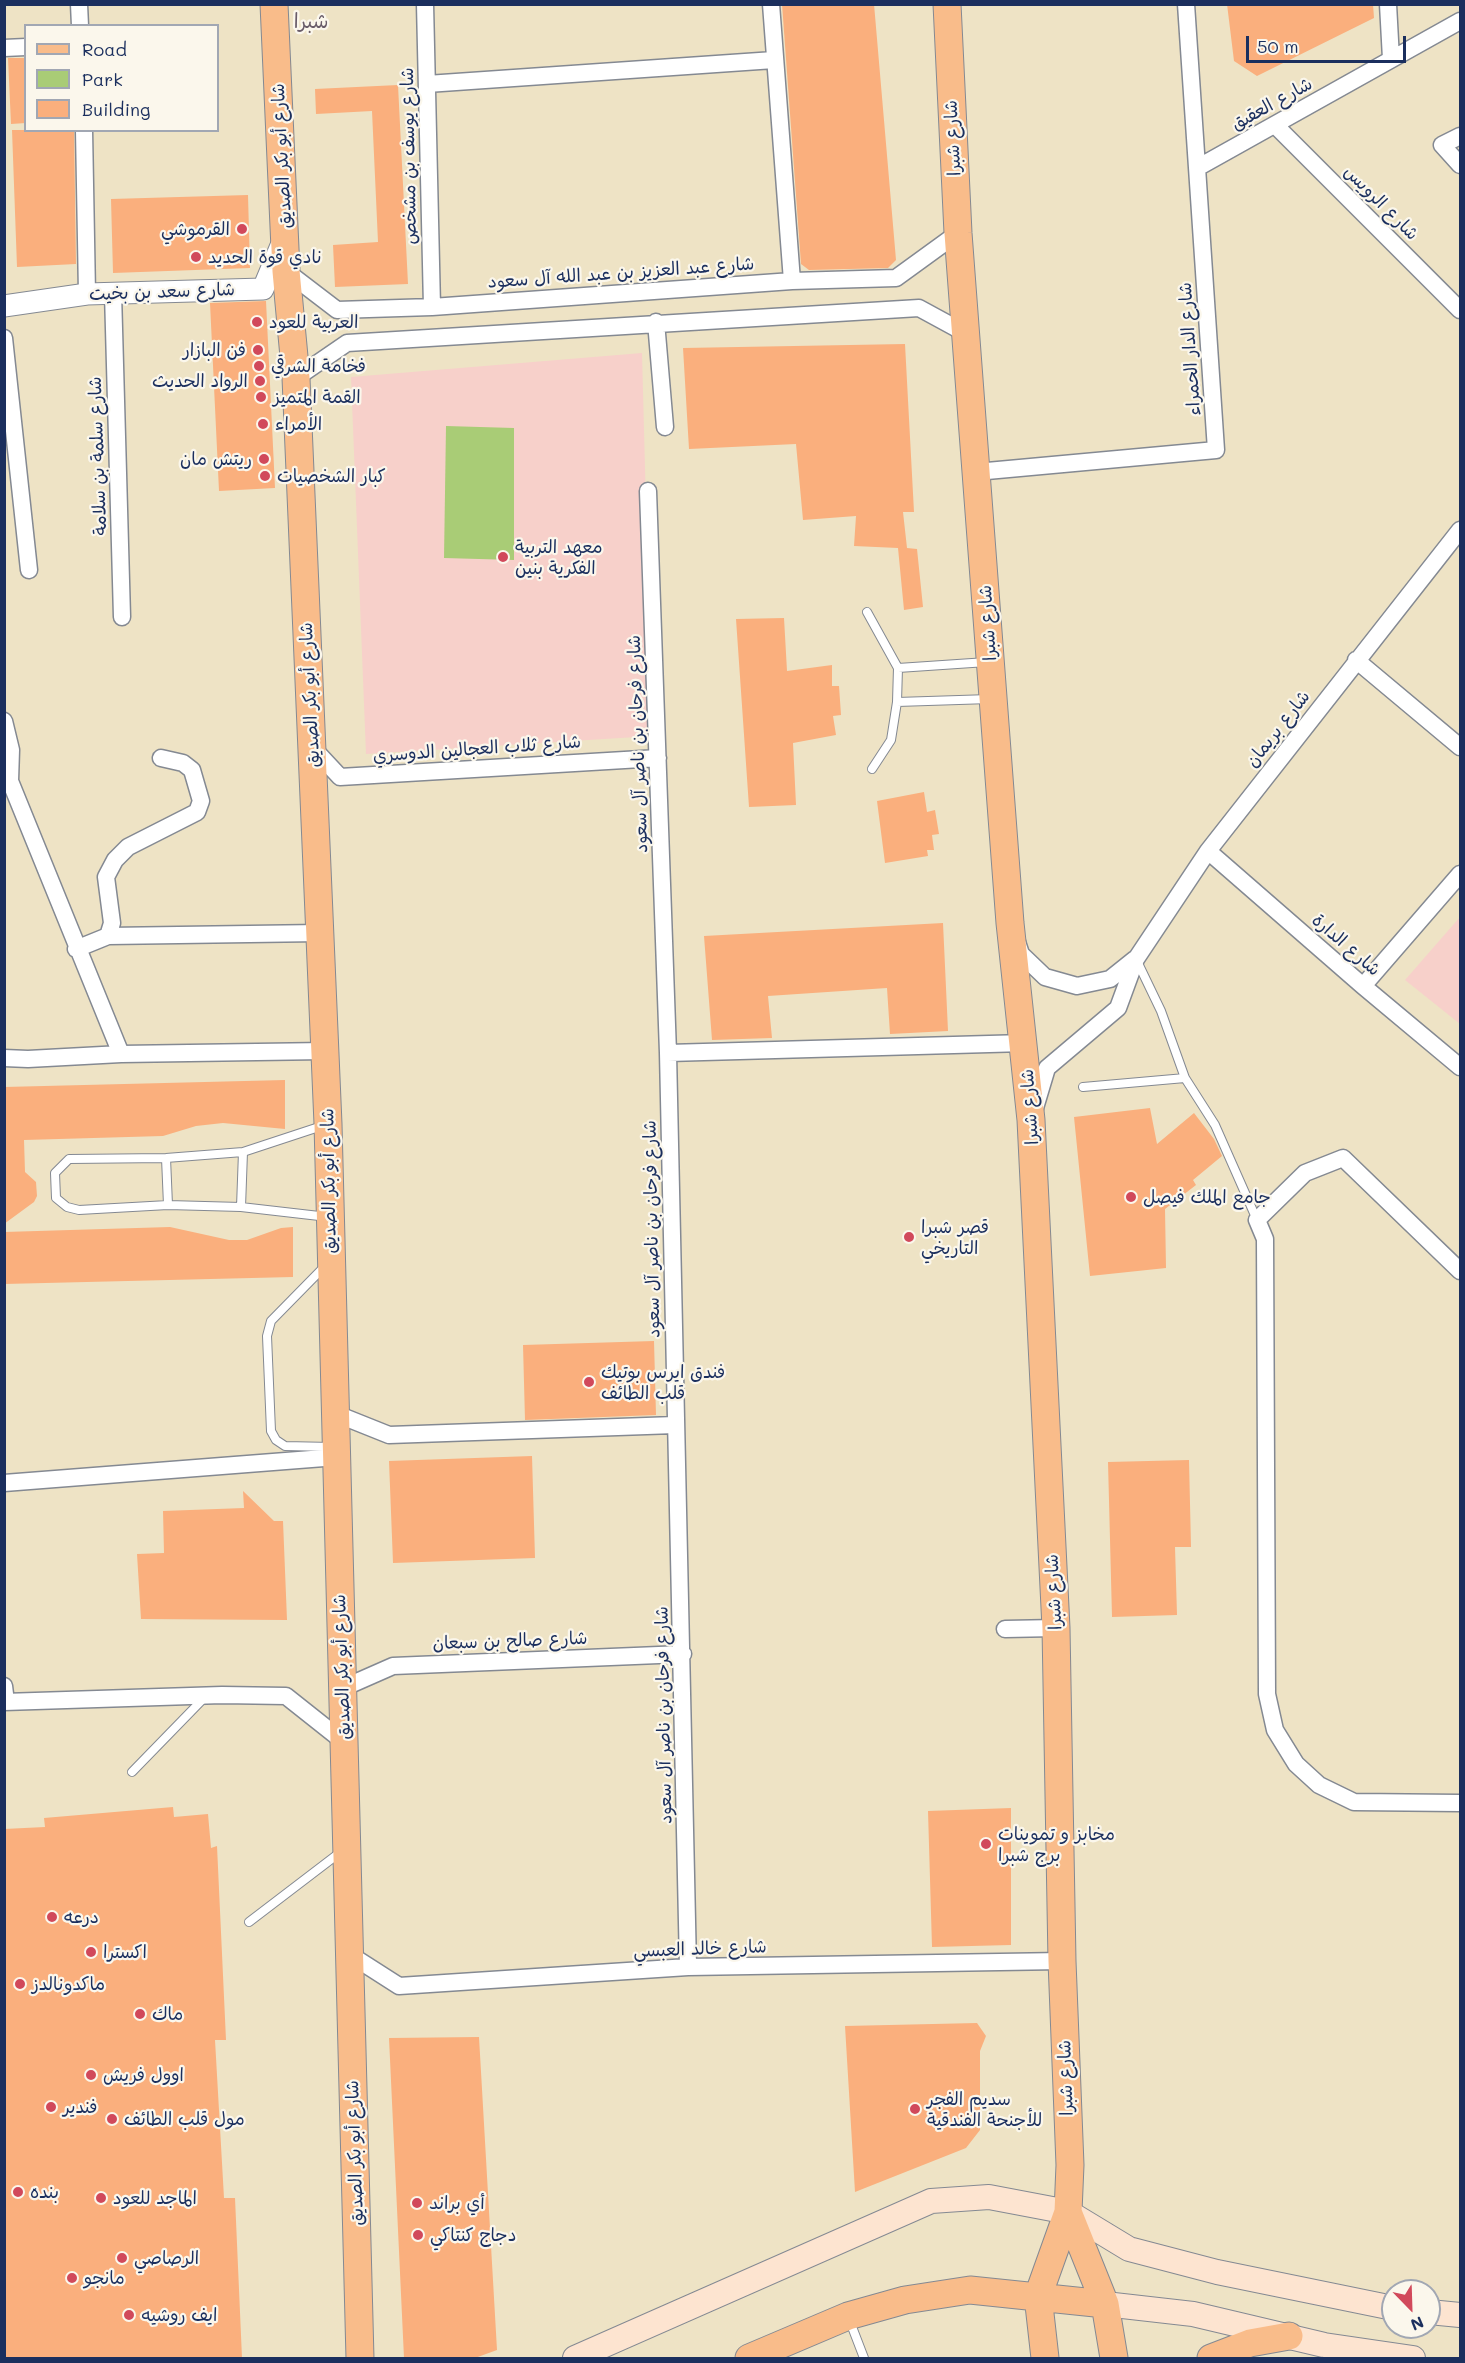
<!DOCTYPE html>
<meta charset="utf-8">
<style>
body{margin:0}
#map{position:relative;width:1465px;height:2363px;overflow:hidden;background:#eee3c5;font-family:Mali,sans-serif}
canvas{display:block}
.frame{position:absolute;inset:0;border:6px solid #1b2f5e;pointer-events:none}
.legend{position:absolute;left:24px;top:24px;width:195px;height:108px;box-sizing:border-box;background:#fbf7ec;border:2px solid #a1a7b3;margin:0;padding:8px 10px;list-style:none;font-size:18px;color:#1b2f5e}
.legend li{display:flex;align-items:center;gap:12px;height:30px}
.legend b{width:30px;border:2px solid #a1a7b3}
.north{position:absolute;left:1381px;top:2279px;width:60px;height:60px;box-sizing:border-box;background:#fbf7ec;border:2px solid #a1a7b3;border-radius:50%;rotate:157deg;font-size:16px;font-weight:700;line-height:24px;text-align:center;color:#1b2f5e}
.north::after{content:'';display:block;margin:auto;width:21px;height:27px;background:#d1495b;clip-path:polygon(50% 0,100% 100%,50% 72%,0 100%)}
.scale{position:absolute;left:1246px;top:36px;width:160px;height:27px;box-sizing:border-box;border:3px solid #1b2f5e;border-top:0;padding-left:8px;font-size:18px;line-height:21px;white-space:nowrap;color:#1b2f5e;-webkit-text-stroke:4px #fbf7ec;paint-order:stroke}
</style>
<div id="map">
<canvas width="1465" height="2363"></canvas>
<div class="frame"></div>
<ul class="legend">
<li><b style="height:8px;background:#f9bc8a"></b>Road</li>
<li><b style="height:16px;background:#a9cc76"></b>Park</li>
<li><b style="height:16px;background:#faaf7d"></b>Building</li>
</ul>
<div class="north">N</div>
<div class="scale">50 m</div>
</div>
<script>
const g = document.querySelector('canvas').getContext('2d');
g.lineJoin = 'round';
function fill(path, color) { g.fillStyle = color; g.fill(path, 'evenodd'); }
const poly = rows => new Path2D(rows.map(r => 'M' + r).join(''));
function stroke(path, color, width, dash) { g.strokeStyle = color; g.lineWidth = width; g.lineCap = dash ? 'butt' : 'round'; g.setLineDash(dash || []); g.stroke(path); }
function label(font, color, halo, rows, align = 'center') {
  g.font = font + ' Mali,"Playpen Sans Arabic",sans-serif'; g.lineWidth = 4.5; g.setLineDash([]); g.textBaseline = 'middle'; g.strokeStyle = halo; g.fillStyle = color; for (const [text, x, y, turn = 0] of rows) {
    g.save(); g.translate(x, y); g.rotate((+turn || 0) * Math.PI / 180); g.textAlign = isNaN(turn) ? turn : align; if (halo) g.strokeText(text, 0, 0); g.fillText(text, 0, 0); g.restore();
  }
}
fill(poly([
 [642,353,652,736,366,754,351,377],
 [1460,917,1460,1024,1405,980]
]), '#f7d0ca');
fill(poly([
 [446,426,514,428,514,560,444,558]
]), '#a9cc76');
fill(poly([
 [782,4,874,4,896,260,888,268,809,270,801,264],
 [1227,4,1373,4,1374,18,1257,76,1234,61],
 [8,58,26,58,26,123,11,124],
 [398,85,408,284,335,287,333,245,378,242,372,111,316,114,315,89],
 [12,130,74,130,76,264,17,267],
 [248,195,250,268,113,273,111,199],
 [266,301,275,488,219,491,210,303],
 [905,344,914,512,903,512,907,548,917,549,923,607,904,610,898,548,854,546,856,516,803,520,796,444,689,449,683,348],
 [784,618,787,671,832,665,832,686,839,686,841,715,833,716,836,735,793,743,796,805,749,807,736,619],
 [924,792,927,812,935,810,939,834,932,835,934,850,927,850,928,856,885,863,877,801],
 [943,923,948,1031,890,1034,887,988,768,996,772,1038,712,1040,704,936],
 [285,1080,285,1129,223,1123,196,1126,163,1136,24,1140,25,1172,36,1182,37,1196,34,1202,4,1224,4,1087],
 [1150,1108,1157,1144,1194,1113,1214,1139,1222,1156,1193,1180,1196,1185,1165,1209,1166,1268,1090,1276,1074,1117],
 [170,1227,229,1240,247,1240,281,1228,293,1227,293,1277,4,1284,4,1232],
 [654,1341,656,1415,525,1420,523,1345],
 [532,1456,535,1558,393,1563,389,1461],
 [1189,1460,1191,1547,1175,1547,1177,1615,1112,1617,1108,1462],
 [243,1491,274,1521,283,1521,287,1620,141,1619,137,1554,164,1553,163,1511,244,1508],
 [173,1807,174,1817,208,1814,211,1848,217,1846,226,2040,215,2040,224,2198,235,2198,242,2358,4,2358,4,1829,45,1827,44,1818],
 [1011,1808,1011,1945,932,1947,928,1811],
 [977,2023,986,2036,980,2051,980,2130,966,2148,855,2192,845,2026],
 [479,2037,497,2350,475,2358,404,2358,389,2038]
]), '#faaf7d');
const service = poly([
 [867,612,898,668,897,702,891,740,872,769],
 [898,668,987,662],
 [897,702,990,699],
 [1136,959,1161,1011,1185,1078,1215,1125,1257,1220],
 [1083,1087,1185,1078],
 [325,1125,243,1152,166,1158,69,1159,55,1173,56,1198,67,1207,79,1210,168,1205,241,1207,328,1217],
 [166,1158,168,1205],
 [241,1207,243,1152],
 [326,1265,271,1321,267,1336,271,1431,276,1440,285,1446,332,1447],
 [132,1772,205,1697],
 [249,1922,342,1851],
 [849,2319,864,2358]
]);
const minor = poly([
 [79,4,80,26],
 [425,4,432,307],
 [771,4,792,281],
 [1388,4,1391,59],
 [4,48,26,47],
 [427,84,774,60],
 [1275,125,1460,310],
 [84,130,87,294],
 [1460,136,1442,145,1460,165],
 [1197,168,1460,21],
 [286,271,337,310,432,307,792,281,896,278,958,233],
 [113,293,122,617],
 [656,322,665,427],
 [4,338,29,570],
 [296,378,347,343,919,308,965,333],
 [976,472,1216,450,1186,4],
 [648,491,668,1053,688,1967],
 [1356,660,1460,747],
 [4,721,11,750,10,781,121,1054],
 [312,747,340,777,658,758],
 [1208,851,1363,986,1460,1067],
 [108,936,320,933],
 [1017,942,1021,954,1045,977,1077,986,1110,979,1135,959],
 [76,949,108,936,112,923,106,877,115,860,128,847,197,812,201,801,192,770,183,763,161,758],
 [1363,986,1460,874],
 [668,1053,1025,1043],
 [4,1058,28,1059,121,1054,325,1051],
 [1035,1108,1047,1068,1118,1008,1136,959,1208,851,1460,530],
 [1460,1271,1343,1158,1305,1173,1257,1220,1265,1239,1267,1694,1275,1730,1296,1764,1319,1785,1354,1802,1460,1803],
 [334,1413,389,1435,675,1425],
 [4,1483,337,1457],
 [1005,1629,1056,1628],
 [4,1686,6,1702],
 [343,1688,393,1666,683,1654],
 [4,1702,222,1695,286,1696,344,1742],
 [349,1954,399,1986,688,1967,1062,1961]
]);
const tertiary = poly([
 [4,306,87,294,263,289,283,241]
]);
const secondary = poly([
 [1105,2304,1193,2314,1324,2345,1413,2358],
 [1429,2312,1460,2315],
 [575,2358,931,2201,989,2197,1068,2212,1129,2249,1217,2272,1393,2308]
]);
const primary = poly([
 [274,4,286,271,296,378,328,1124,360,2358],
 [947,4,958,233,1010,923,1031,1120,1056,1628,1062,1961,1070,2165,1068,2212,1038,2296,1045,2358],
 [1068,2212,1105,2304,1114,2358],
 [749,2358,848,2316,905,2300,970,2290,1105,2304],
 [1211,2358,1250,2343,1289,2336]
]);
stroke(service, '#848992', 10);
stroke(minor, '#848992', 19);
stroke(tertiary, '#848992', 23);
stroke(secondary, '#848992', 26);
stroke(primary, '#848992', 29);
stroke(service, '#fff', 8);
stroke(minor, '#fff', 16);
stroke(tertiary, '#fff', 21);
stroke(secondary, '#fde4d0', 24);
stroke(primary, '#f9bc8a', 27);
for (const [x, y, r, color] of [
 [242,229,6,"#d1495b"],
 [196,257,6,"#d1495b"],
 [257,322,6,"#d1495b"],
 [258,350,6,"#d1495b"],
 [259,366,6,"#d1495b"],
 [260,381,6,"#d1495b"],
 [261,397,6,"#d1495b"],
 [263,424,6,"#d1495b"],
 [264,459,6,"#d1495b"],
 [265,476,6,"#d1495b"],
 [503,557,6,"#d1495b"],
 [1131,1197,6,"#d1495b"],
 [909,1237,6,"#d1495b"],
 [589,1382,6,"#d1495b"],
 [986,1844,6,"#d1495b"],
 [52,1917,6,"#d1495b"],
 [91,1952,6,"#d1495b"],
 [20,1984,6,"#d1495b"],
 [140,2014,6,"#d1495b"],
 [91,2075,6,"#d1495b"],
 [51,2107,6,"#d1495b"],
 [915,2109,6,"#d1495b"],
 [112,2119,6,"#d1495b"],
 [18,2192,6,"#d1495b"],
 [101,2198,6,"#d1495b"],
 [417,2203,6,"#d1495b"],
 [418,2235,6,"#d1495b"],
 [122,2258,6,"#d1495b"],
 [72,2278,6,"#d1495b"],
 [129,2315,6,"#d1495b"]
]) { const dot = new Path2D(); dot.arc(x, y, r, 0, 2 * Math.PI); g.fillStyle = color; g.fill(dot); stroke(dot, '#fbf7ec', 2); }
label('18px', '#1b2f5e', '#fbf7ec', [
 ["شارع العقيق",1272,104,-29],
 ["شارع شبرا",953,138,-93],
 ["شارع أبو بكر الصديق",282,156,-93],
 ["شارع يوسف بن مشخص",409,156,-91],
 ["شارع الرويس",1381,203,45],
 ["شارع عبد العزيز بن عبد الله آل سعود",621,273,-4],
 ["شارع سعد بن بخيت",162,292,-2],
 ["شارع الدار الحمراء",1190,349,-94],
 ["شارع سلمة بن سلامة",98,456,-92],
 ["شارع شبرا",988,623,-94],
 ["شارع أبو بكر الصديق",310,695,-93],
 ["شارع بريمان",1278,729,-52],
 ["شارع فرحان بن ناصر آل سعود",638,744,-92],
 ["شارع ثلاب العجالين الدوسري",477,749,-4],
 ["شارع الدارة",1346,945,41],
 ["شارع شبرا",1030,1107,-94],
 ["شارع أبو بكر الصديق",329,1181,-91],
 ["شارع فرحان بن ناصر آل سعود",652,1229,-91],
 ["شارع شبرا",1054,1592,-93],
 ["شارع صالح بن سبعان",510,1641,-2],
 ["شارع أبو بكر الصديق",342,1667,-92],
 ["شارع فرحان بن ناصر آل سعود",664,1715,-91],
 ["شارع خالد العبسي",700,1949,-2],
 ["شارع شبرا",1066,2078,-92],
 ["شارع أبو بكر الصديق",355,2153,-92]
]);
label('18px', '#1b2f5e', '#fbf7ec', [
 ["القرموشي",230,229,"right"],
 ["نادي قوة الحديد",208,257],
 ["العربية للعود",269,322],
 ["فن البازار",246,350,"right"],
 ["فخامة الشرقي",271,366],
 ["الرواد الحديث",248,381,"right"],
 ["القمة المتميز",273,397],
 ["الأمراء",275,424],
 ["ريتش مان",252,459,"right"],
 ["كبار الشخصيات",277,476],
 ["معهد التربية",515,547],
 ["الفكرية بنين",515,568],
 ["جامع الملك فيصل",1143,1197],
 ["قصر شبرا",921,1227],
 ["التاريخي",921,1248],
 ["فندق ايرس بوتيك",601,1372],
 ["قلب الطائف",601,1393],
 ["مخابز و تموينات",998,1834],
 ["برج شبرا",998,1855],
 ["درعه",64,1917],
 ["اكسترا",103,1952],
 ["ماكدونالدز",32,1984],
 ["ماك",152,2014],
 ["اوول فريش",103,2075],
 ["سديم الفجر",927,2099],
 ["للأجنحة الفندقية",927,2120],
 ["فندير",63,2107],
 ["مول قلب الطائف",124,2119],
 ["بنده",30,2192],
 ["الماجد للعود",113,2198],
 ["أي براند",429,2203],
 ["دجاج كنتاكي",430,2235],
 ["الرصاصي",134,2258],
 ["مانجو",84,2278],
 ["ايف روشيه",141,2315]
], 'left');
label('20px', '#695c69', '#fbf7ec', [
 ["شبرا",311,22]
]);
</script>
